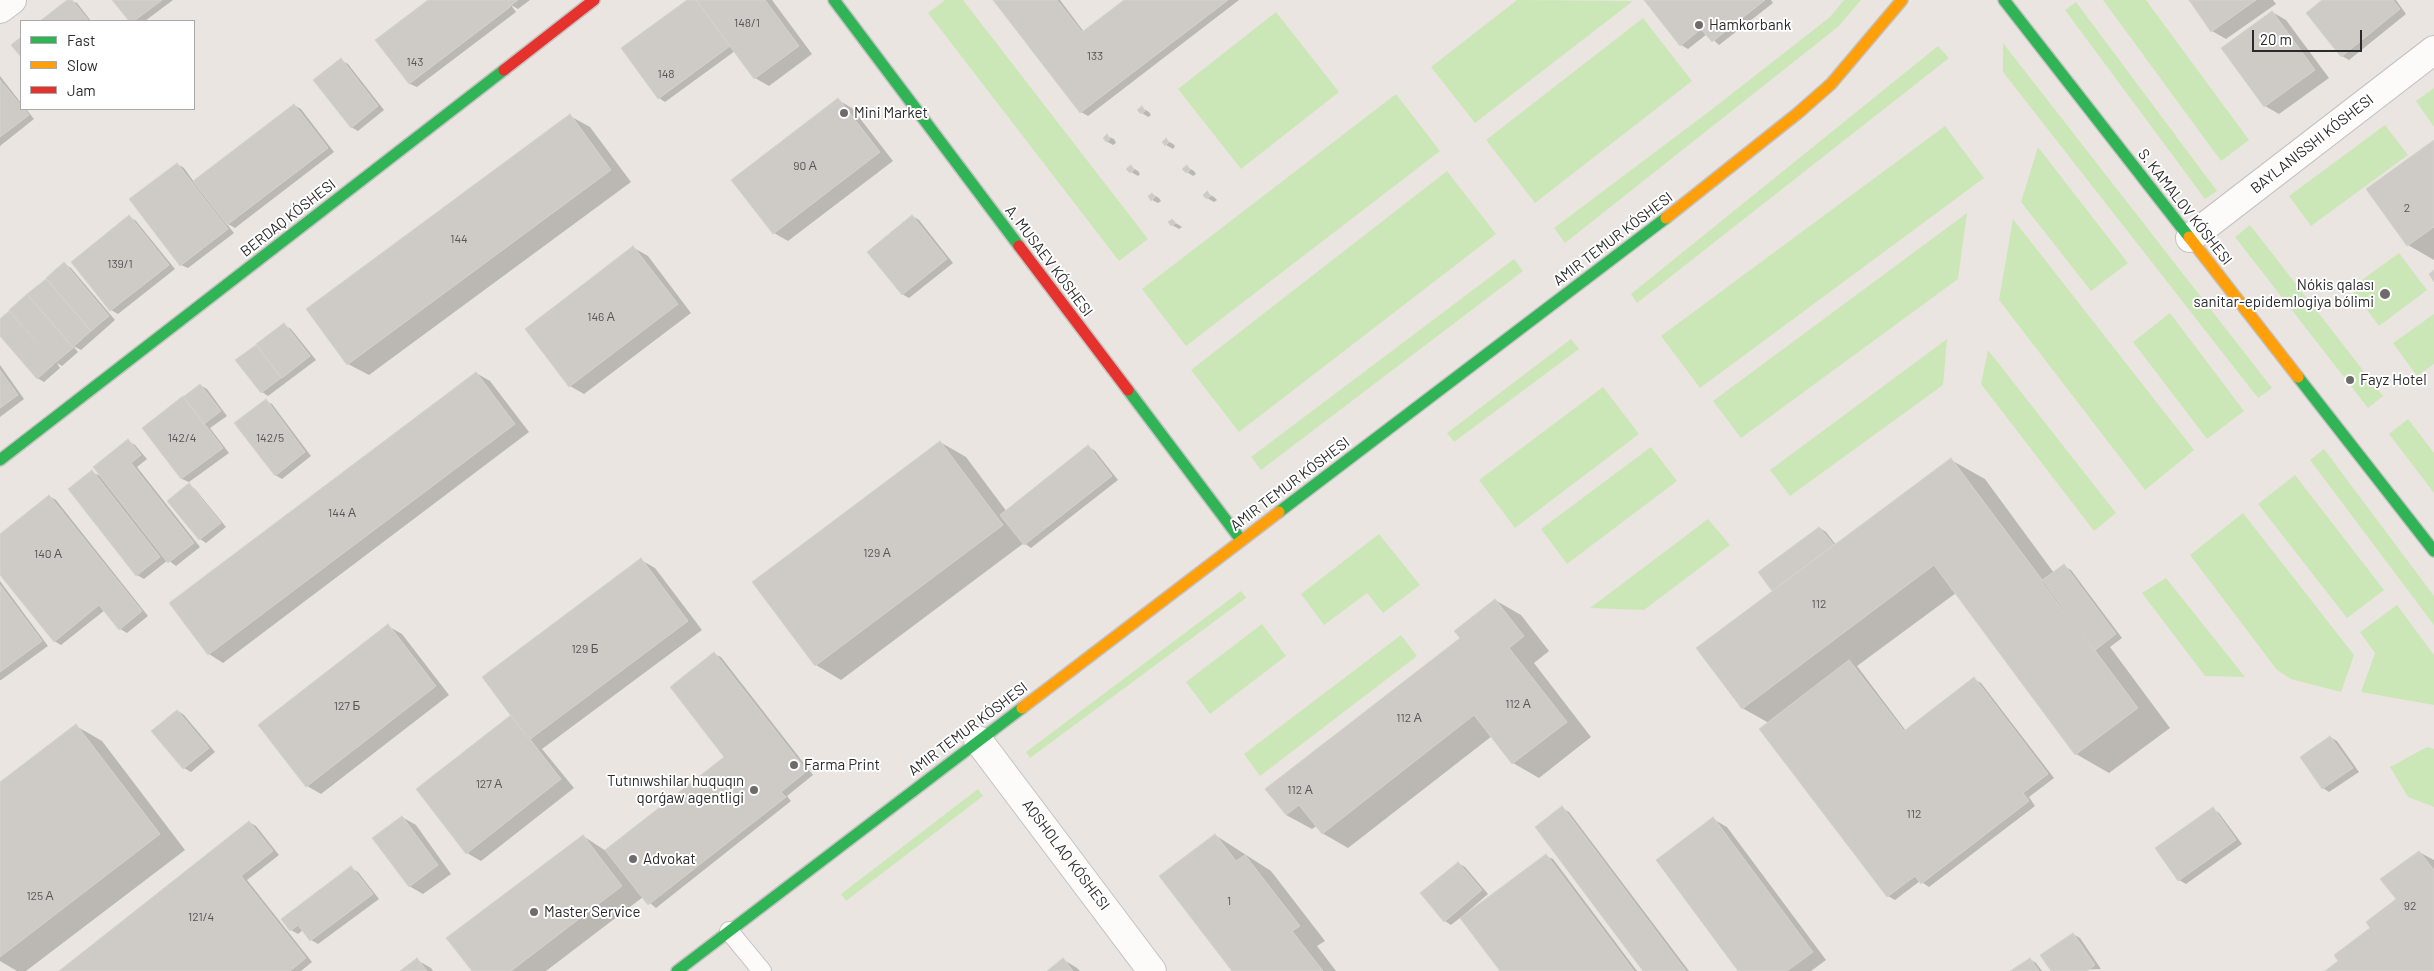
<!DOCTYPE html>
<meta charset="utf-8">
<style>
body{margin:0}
#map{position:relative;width:2434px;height:971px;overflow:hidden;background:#eae5e0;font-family:Barlow,sans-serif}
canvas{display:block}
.legend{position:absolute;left:20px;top:20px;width:175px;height:90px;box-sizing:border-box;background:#fff;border:1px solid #aaa;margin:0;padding:6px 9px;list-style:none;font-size:15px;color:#2b2b2b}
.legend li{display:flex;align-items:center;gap:10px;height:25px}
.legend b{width:25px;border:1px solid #aaa}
.scale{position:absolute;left:2252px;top:30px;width:110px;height:22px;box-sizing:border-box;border:2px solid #2b2b2b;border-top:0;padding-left:6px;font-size:15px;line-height:18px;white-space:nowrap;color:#2b2b2b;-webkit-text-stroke:4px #fff;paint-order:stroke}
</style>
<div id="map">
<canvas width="2434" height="971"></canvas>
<ul class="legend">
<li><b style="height:6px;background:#30b455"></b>Fast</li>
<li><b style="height:6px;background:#ff9f0a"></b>Slow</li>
<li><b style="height:6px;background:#e5322d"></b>Jam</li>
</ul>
<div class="scale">20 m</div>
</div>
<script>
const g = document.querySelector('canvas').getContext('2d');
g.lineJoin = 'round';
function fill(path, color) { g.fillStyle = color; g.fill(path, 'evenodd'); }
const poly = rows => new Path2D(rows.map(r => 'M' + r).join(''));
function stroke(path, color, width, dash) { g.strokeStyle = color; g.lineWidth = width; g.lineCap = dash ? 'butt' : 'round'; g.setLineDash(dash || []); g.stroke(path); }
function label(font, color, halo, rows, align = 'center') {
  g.font = font + ' Barlow,sans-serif'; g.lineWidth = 4; g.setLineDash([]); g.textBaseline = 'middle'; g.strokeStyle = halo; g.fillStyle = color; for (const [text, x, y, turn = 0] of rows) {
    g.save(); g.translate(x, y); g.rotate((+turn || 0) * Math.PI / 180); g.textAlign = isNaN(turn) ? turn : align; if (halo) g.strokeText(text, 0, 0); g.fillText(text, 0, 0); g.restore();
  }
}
fill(poly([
 [945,0,963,0,1148,239,1119,261,928,13],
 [1517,0,1633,1,1475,123,1431,67],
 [1844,0,1861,0,1839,26,1565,243,1554,228,1711,110,1830,17],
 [2103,0,2146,0,2249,140,2221,161],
 [2076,2,2217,191,2205,199,2065,10],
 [1276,12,1339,92,1241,169,1178,89],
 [1643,18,1692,81,1535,203,1486,140],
 [2003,43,2272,388,2258,398,2003,72],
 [1938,46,1949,58,1637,303,1631,294],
 [2434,88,2434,127,2416,101],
 [1396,94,1440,151,1186,346,1142,289],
 [2385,125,2408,155,2311,226,2289,196],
 [1945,126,1984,178,1700,388,1661,336],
 [2038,147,2128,263,2091,291,2021,202],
 [1447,171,1496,234,1239,432,1191,370],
 [1967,213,1958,279,1741,438,1713,401],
 [2013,219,2194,450,2145,490,1999,300],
 [2250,225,2383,396,2368,408,2235,237],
 [2399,253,2427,290,2379,326,2351,288],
 [1514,259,1523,271,1261,470,1251,457],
 [2170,313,2244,411,2207,439,2133,342],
 [2434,314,2434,364,2417,376,2393,343],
 [1571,339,1579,349,1454,442,1447,433],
 [1947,339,1943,385,1790,496,1770,470],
 [1988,350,2116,513,2094,531,1981,384],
 [1603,387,1639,434,1515,528,1479,480],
 [2408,419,2434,453,2434,493,2389,434],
 [1651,447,1677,481,1567,564,1541,529],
 [2324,449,2434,596,2434,625,2310,460],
 [2295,475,2384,590,2347,618,2258,504],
 [2243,513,2354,655,2341,692,2291,679,2277,670,2190,555],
 [1708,519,1730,545,1644,610,1590,608],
 [1379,534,1420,585,1383,613,1367,593,1324,625,1301,594],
 [2166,578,2245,677,2205,676,2142,593],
 [1241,591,1246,598,1030,758,1026,752],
 [2397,605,2434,655,2434,705,2361,692,2375,653,2360,632],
 [1262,624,1286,656,1210,714,1186,682],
 [1401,635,1417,656,1260,776,1244,754],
 [2427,747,2434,749,2434,807,2408,797,2390,767],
 [978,789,983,796,846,901,841,894]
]), '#cbe7b7');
fill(poly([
 [69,0,77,3,91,21,42,21],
 [114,0,173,0,145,21,131,21],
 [430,0,530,0,518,9,511,5,516,12,417,87,410,84,377,40],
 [689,0,772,0,812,54,769,86,755,78,735,51,665,102,659,98],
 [995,0,1060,0,1084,32,1126,0,1239,0,1088,116,1081,112],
 [1646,0,1771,0,1773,3,1719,45,1707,34,1688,49,1681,45],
 [2191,0,2273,0,2276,4,2226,39,2212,31],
 [2324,0,2396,0,2406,14,2349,60,2342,56],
 [2272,12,2286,20,2329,78,2279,114,2265,106],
 [341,60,348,64,384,110,358,131,351,127],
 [0,76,21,103,21,109,26,109,34,119,0,146],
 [838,100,852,108,893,161,788,241,774,233],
 [294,105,301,109,334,152,235,228,226,223,234,233,188,268,181,265,177,164,184,168,194,182],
 [1142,108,1149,112,1151,115,1148,117,1142,113],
 [570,116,590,127,631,182,369,375,348,364],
 [1107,136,1114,139,1116,143,1113,145,1106,141],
 [1166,140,1173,144,1175,146,1173,149,1166,145],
 [2434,142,2434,260,2408,245],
 [1131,167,1138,171,1140,174,1138,176,1131,172,1128,169],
 [1187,167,1194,171,1196,174,1193,176,1187,172],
 [1207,193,1214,197,1217,200,1214,202,1207,198],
 [1152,194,1159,198,1161,201,1158,203,1152,200],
 [912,216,919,220,953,263,909,298,902,294],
 [130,217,136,221,175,269,118,314,111,310],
 [1172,221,1179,225,1182,227,1179,229,1172,225,1170,222],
 [634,248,648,256,691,313,584,394,570,386],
 [64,264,71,268,115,320,81,350,73,346,78,352,62,366,57,363,60,368,44,382,37,378,0,334,0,320,46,280,53,284],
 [284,325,291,329,316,360,268,396,262,392,237,360],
 [0,365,24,399,0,417],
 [476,373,490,381,529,432,223,663,209,654,171,603],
 [200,385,207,389,227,416,210,428,229,453,189,482,182,479,144,428],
 [266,401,272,404,311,456,282,479,275,475],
 [128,441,135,445,147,459,137,467,200,547,176,566,168,560,144,579,137,575,92,472,102,477],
 [940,442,966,457,1007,512,1089,447,1095,451,1118,480,1031,548,1024,543,841,680,816,665],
 [1951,460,1985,479,2054,573,2064,566,2071,570,2122,638,2110,647,2170,728,2109,773,2076,754,1956,593,1857,666,1906,731,1974,679,1981,683,2054,778,2029,797,2035,806,1929,887,1920,881,1895,900,1888,896,1769,723,1742,708,1774,591,1773,590,1820,528,1826,532,1836,545],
 [189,485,195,489,226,527,206,543,200,539,169,501],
 [49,496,56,500,148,616,127,633,120,629,105,610,61,645,54,641,0,573,0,535],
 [641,560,655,568,702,630,542,749,574,788,481,861,467,853,418,790,513,716],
 [0,581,48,646,1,680,0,680],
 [1495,600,1521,615,1549,651,1534,663,1591,737,1539,778,1513,763,1492,736,1348,848,1322,833,1317,826,1312,829,1286,815,1461,638],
 [388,626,402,634,449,695,321,794,307,786],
 [714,654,721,657,813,775,787,796,791,801,656,908,643,897,546,971,473,971,583,836,606,851,726,757],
 [178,711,184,715,215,752,191,772,184,768,153,731],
 [76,726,102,741,185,850,26,971,17,971,0,961,0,784],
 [2330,737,2337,741,2359,772,2329,792,2323,788],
 [1562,808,1569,812,1689,971,1645,971],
 [2213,809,2219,813,2242,844,2186,884,2179,880],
 [402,817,416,825,451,874,423,894,409,886],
 [1713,819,1727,827,1826,960,1811,971,1739,971],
 [249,822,256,826,279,855,247,880,312,962,301,971,61,971],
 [1215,835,1271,871,1325,941,1317,946,1336,971,1234,971],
 [2419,852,2434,860,2434,971,2327,971,2339,962,2397,900],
 [1546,856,1553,859,1637,971,1502,971,1461,917,1451,925,1445,921,1458,863,1465,867,1488,894,1465,914,1466,915],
 [351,868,358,872,379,899,318,944,311,940,303,930,298,934,291,930,283,919],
 [2073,934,2080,938,2101,969,2052,971],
 [2030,959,2036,963,2042,971,2013,971],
 [417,960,431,968,433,971,402,971],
 [1064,960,1077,968,1080,971,1049,971]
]), '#0003');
const building = poly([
 [67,0,72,0,89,21,40,21,67,0],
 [112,0,162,0,134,21,129,21,112,0],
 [428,0,504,0,510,7,409,84,375,40,428,0],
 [506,0,518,0,510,6,506,0],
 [687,0,696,0,730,46,658,99,621,48,687,0],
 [696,0,765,0,799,46,754,79,696,0],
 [993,0,1057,0,1082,32,1124,0,1228,0,1080,113,993,0],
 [1644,0,1765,0,1712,42,1701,29,1680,46,1644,0],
 [2189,0,2256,0,2211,32,2189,0],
 [2322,0,2393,0,2400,9,2341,57,2306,13,2322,0],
 [2272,11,2315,70,2264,107,2221,48,2272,11],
 [21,37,21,57,11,45,21,37],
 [341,58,378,106,351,128,313,80,341,58],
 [0,80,29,115,0,137,0,80],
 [838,98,880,152,773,234,731,180,838,98],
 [294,104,328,148,227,225,193,181,294,104],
 [1142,106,1145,111,1141,114,1137,110,1142,106],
 [570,114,611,170,347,365,306,309,570,114],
 [1107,134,1110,139,1106,142,1103,138,1107,134],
 [1166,138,1169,142,1165,146,1162,142,1166,138],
 [2434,140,2434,227,2407,246,2366,189,2434,140],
 [177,163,228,229,180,266,129,199,177,163],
 [1131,165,1134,170,1130,173,1126,169,1131,165],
 [1187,165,1190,170,1186,173,1182,169,1187,165],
 [1207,191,1211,196,1206,199,1203,195,1207,191],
 [1152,193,1155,197,1151,201,1148,196,1152,193],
 [129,215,169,265,110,311,71,262,129,215],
 [912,215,947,259,902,295,867,252,912,215],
 [1172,219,1176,223,1171,226,1168,222,1172,219],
 [633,246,678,304,569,387,525,329,633,246],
 [64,262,109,316,91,331,46,278,64,262],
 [2434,270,2434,282,2429,274,2434,270],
 [46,279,91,331,73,347,27,294,46,279],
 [27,294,73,348,55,363,9,310,27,294],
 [9,311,54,364,37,379,0,336,0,319,9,311],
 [284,323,310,356,282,378,256,344,284,323],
 [256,345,281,378,261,393,235,360,256,345],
 [0,370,18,395,0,408,0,370],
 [476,372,515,424,208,655,169,603,476,372],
 [200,384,221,411,204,424,183,397,200,384],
 [183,396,223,448,181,479,142,428,183,396],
 [266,399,305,452,275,476,234,423,266,399],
 [128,439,141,455,131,463,194,543,168,563,93,467,128,439],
 [940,441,1003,525,815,666,752,582,940,441],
 [1088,445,1112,476,1024,545,1000,515,1088,445],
 [1951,458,2138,708,2075,755,1934,565,1742,709,1696,648,1951,458],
 [92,470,160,557,136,576,68,489,92,470],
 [189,483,221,523,199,540,167,501,189,483],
 [49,495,142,611,119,630,99,605,54,642,0,575,0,534,49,495],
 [1819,527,1834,545,1772,591,1758,572,1819,527],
 [641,558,688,621,529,740,482,677,641,558],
 [2064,564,2116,634,2094,651,2041,581,2064,564],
 [0,585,42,641,0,672,0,585],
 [1495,599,1524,636,1509,648,1567,722,1512,764,1474,715,1322,834,1299,805,1286,815,1265,789,1460,638,1454,631,1495,599],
 [388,624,436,686,306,787,258,725,388,624],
 [714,652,807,771,781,792,786,797,648,905,605,850,724,757,670,687,714,652],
 [1849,660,1904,731,1974,677,2048,774,2023,793,2029,801,1921,884,1915,876,1887,897,1759,729,1849,660],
 [177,710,209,748,183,769,151,731,177,710],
 [511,715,561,779,466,854,416,789,511,715],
 [76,724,160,834,0,957,0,782,76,724],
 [2330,736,2353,768,2322,789,2300,757,2330,736],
 [1562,806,1686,971,1643,971,1535,827,1562,806],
 [2213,807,2236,840,2178,881,2155,848,2213,807],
 [402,816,438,865,409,887,372,838,402,816],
 [1713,817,1813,952,1787,971,1738,971,1656,860,1713,817],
 [249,821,273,851,241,876,306,958,290,971,59,971,249,821],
 [1215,834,1236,861,1245,855,1300,926,1292,931,1323,971,1232,971,1159,876,1215,834],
 [583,835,622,886,511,971,472,971,446,938,583,835],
 [2419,851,2434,870,2434,971,2325,971,2338,961,2334,955,2370,928,2366,922,2396,899,2380,879,2419,851],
 [1546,854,1634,971,1500,971,1460,918,1546,854],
 [1458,862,1482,890,1444,922,1420,893,1458,862],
 [351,866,373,894,310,941,298,925,290,931,281,919,351,866],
 [2073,933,2095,965,2087,971,2051,971,2040,955,2073,933],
 [417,958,427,971,400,971,417,958],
 [1063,958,1073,971,1047,971,1063,958],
 [2030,958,2039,971,2010,971,2030,958]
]);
fill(building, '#cecbc7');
stroke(building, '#d5d1cc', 1);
const lane = poly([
 [729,931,762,971]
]);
const street = poly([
 [0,9,12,0],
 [2190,238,2434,50],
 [978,740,1152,971]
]);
const fast = poly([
 [834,0,1019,246],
 [2004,0,2189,237],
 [2298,377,2434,551],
 [1128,390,1241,540],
 [0,460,504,70],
 [1279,512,1666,218],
 [677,971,1022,708]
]);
const slow = poly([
 [1666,218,1798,113,1831,84,1902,0],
 [2189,237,2298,377],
 [1022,708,1279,512]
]);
const jam = poly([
 [504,70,594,0],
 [1019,246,1128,390]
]);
stroke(lane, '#c3c1c2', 20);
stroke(street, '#c3c1c2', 30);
stroke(fast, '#c3c1c2', 14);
stroke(slow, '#c3c1c2', 14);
stroke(jam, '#c3c1c2', 14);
stroke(lane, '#fcfbfa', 18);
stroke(street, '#fcfbfa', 28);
stroke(fast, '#30b455', 11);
stroke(slow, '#ff9f0a', 11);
stroke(jam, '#e5322d', 11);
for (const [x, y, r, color] of [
 [1699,25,5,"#6e6c6a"],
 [844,113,5,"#6e6c6a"],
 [2385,294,6,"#6e6c6a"],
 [2350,380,5,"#6e6c6a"],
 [794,765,5,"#6e6c6a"],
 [754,790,5,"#6e6c6a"],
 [633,859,5,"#6e6c6a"],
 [534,912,5,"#6e6c6a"]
]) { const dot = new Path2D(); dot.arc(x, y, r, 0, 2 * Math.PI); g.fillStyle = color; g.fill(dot); stroke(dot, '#fff', 2); }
label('12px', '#565554', null, [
 ["148/1",747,23],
 ["133",1095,56],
 ["143",415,62],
 ["148",666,74],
 ["90 А",805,166],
 ["2",2407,208],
 ["144",459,239],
 ["139/1",120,264],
 ["146 А",601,317],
 ["142/4",182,438],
 ["142/5",270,438],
 ["144 А",342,513],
 ["129 А",877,553],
 ["140 А",48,554],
 ["112",1819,604],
 ["129 Б",585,649],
 ["112 А",1518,704],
 ["127 Б",347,706],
 ["112 А",1409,718],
 ["127 А",489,784],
 ["112 А",1300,790],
 ["112",1914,814],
 ["125 А",40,896],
 ["1",1229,901],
 ["92",2410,906],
 ["121/4",201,917]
]);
label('15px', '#2b2b2b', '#fff', [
 ["Hamkorbank",1709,25],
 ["Mini Market",854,113],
 ["Nókis qalası",2374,285,"right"],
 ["sanitar-epidemlogiya bólimi",2374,302,"right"],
 ["Fayz Hotel",2360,380],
 ["Farma Print",804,765],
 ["Tutınıwshilar huquqın",744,781,"right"],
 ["qorǵaw agentligi",744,798,"right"],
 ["Advokat",643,859],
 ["Master Service",544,912]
], 'left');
label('15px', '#2b2b2b', '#fff', [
 ["BAYLANISSHI KÓSHESI",2312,144,-38],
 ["S. KAMALOV KÓSHESI",2185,207,52],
 ["BERDAQ KÓSHESI",288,218,-38],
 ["AMIR TEMUR KÓSHESI",1613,239,-37],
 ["A. MUSAEV KÓSHESI",1049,261,53],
 ["AMIR TEMUR KÓSHESI",1290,484,-37],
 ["AMIR TEMUR KÓSHESI",968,729,-37],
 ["AQSHOLAQ KÓSHESI",1066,855,53]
]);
</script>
